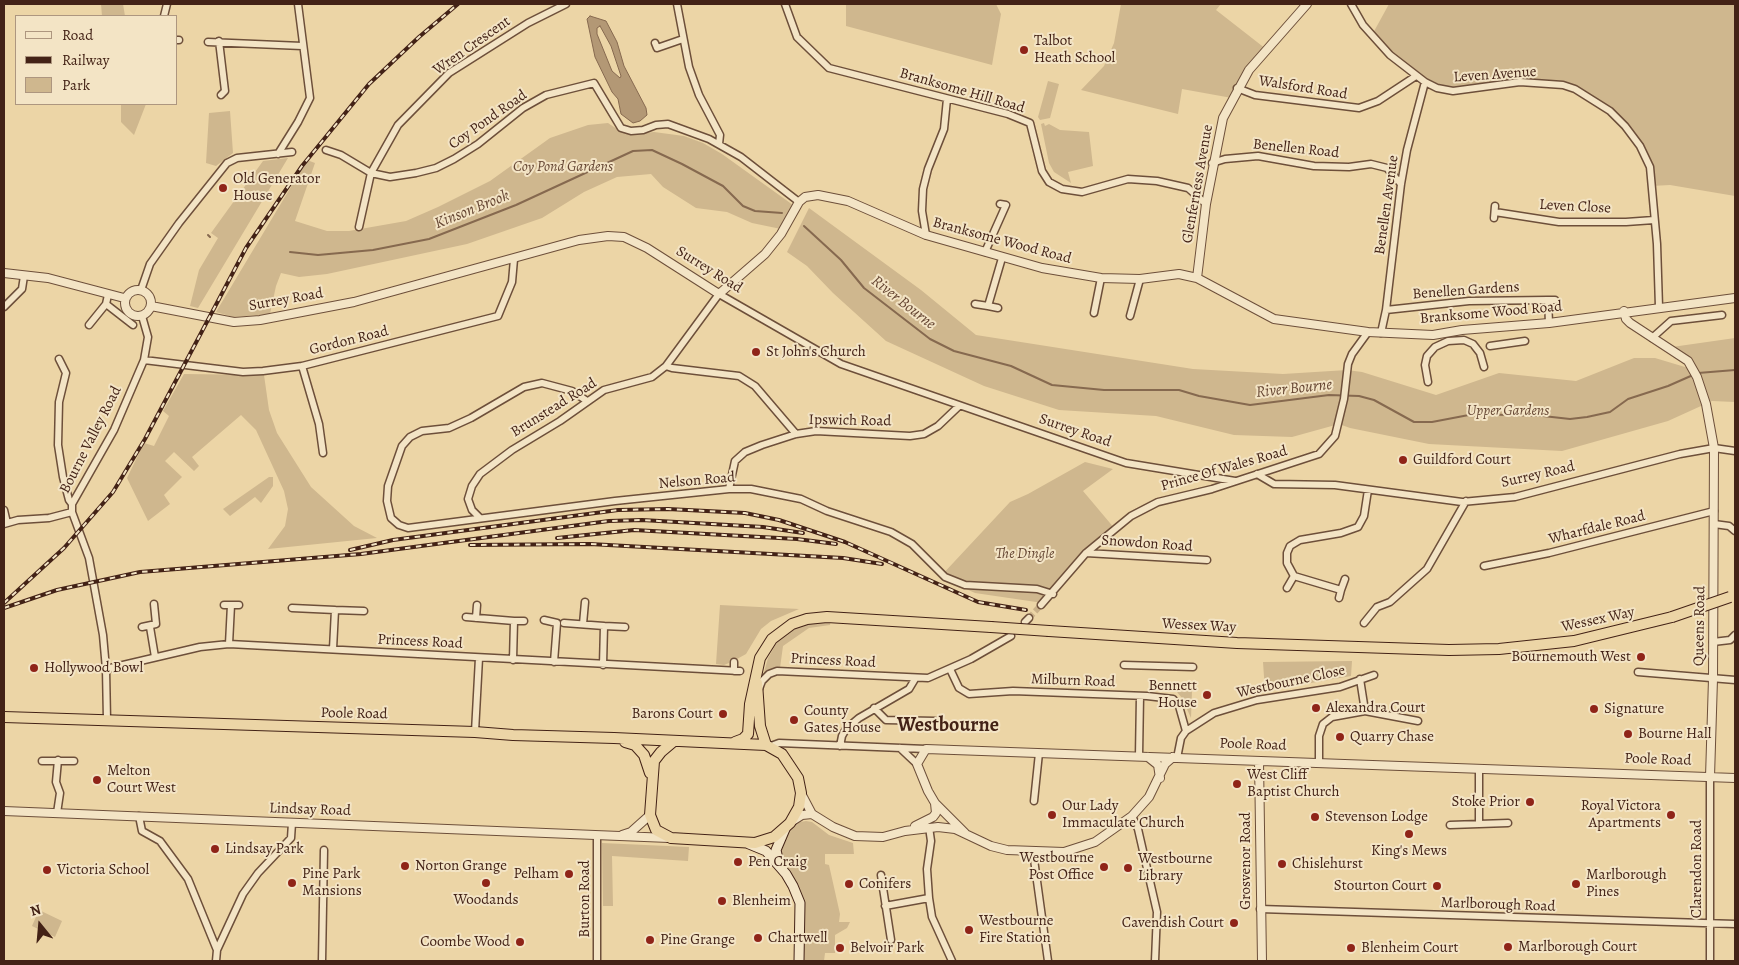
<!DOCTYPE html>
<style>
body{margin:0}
#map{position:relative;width:1739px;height:965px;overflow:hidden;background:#ecd5a6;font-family:Alegreya,serif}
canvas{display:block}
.frame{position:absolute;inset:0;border:5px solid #432216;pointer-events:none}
.legend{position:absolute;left:15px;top:15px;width:162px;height:90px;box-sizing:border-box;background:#f3e4c5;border:1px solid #ad967f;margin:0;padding:6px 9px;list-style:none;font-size:15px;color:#432216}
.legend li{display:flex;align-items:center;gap:10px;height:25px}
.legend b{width:25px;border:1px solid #ad967f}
.north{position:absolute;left:15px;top:900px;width:50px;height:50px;-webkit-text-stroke:4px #f3e4c5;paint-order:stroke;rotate:343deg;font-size:14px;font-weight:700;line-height:20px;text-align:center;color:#432216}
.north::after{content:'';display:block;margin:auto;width:18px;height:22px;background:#432216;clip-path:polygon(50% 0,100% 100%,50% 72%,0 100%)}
</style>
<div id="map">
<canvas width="1739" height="965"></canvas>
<div class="frame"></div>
<ul class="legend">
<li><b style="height:6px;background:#f3e4c5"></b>Road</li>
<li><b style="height:6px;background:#432216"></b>Railway</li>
<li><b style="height:14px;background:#cfb78e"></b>Park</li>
</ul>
<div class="north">N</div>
</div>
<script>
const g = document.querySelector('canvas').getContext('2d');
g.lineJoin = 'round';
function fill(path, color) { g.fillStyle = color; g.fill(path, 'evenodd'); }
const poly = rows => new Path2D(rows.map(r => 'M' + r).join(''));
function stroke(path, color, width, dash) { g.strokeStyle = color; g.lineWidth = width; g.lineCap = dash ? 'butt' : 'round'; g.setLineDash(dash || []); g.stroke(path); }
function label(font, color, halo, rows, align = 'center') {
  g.font = font + ' Alegreya,serif'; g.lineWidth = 4; g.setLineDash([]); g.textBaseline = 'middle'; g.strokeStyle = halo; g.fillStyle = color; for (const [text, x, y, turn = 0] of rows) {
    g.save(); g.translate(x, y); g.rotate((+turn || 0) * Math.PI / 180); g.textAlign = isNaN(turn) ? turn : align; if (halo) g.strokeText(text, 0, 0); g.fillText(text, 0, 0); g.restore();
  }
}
fill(poly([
 [101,4,123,4,125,16,102,16],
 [846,4,996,4,1001,14,992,65,846,26],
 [1121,4,1221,4,1216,10,1266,49,1232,98,1182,89,1178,114,1081,90,1104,66,1114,43],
 [1389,4,1735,4,1735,196,1670,185,1651,186,1650,167,1625,126,1575,89,1520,82,1445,91,1416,76,1372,35],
 [1048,81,1059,84,1050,118,1040,120,1038,117],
 [121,104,146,104,134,135,121,122],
 [230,111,233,153,216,166,206,163,209,113],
 [608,123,623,133,635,134,654,132,684,136,703,143,722,154,793,205,781,229,752,223,727,212,696,208,663,187,651,174,617,177,584,192,542,218,467,244,327,274,299,277,281,273,276,286,270,314,233,317,216,312,307,160,315,163,295,221,327,231,349,231,406,221,438,207,490,181,550,138,588,125],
 [1044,123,1045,126,1049,124,1060,130,1089,132,1093,166,1068,172,1071,183,1054,172,1049,163,1041,124],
 [288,158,198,308,190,306,199,270,218,238,211,233,263,161],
 [809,208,921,290,976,335,1193,369,1283,374,1347,370,1362,372,1436,395,1499,373,1576,381,1634,358,1655,358,1685,367,1692,367,1690,357,1672,347,1735,338,1735,402,1712,401,1668,421,1562,451,1429,444,1350,428,1339,424,1292,437,1234,435,1156,416,1059,410,984,386,886,341,833,293,807,266,787,252],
 [184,374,264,375,269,410,277,433,311,487,354,526,377,538,268,549,285,526,288,509,284,491,256,430,241,415,192,457,199,466,194,471,174,452,165,461,182,477,164,495,170,504,148,521,127,478,144,443,154,446,169,416,163,411],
 [1085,462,1113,469,1083,491,1115,529,1086,553,1043,603,975,593,940,577,1010,502,1028,494],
 [269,477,273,477,273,486,261,503,255,497,230,516,223,509],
 [720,605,799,609,771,621,761,629,746,654,737,659,730,659,729,663,724,665,716,664],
 [831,620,830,625,809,628,783,646,780,668,763,676,768,658,779,639,792,629,808,623],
 [1352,661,1351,676,1265,691,1263,662],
 [1176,691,1192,691,1191,718,1182,698],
 [806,821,812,822,829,835,853,843,854,854,825,854,825,864,829,865,840,914,839,922,850,922,847,928,835,935,835,953,825,953,824,961,799,961,800,903,780,866,783,842,787,831,795,823],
 [602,843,689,847,688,861,612,856,613,906,603,906],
 [39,910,62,921,55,937,32,926]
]), '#cfb78e');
const water = poly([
 [590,16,606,21,617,42,624,66,646,108,647,115,640,121,633,123,621,114,618,99,612,92,595,57,587,19,590,16],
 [600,26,611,46,621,76,620,78,612,71,597,34,597,28,600,26]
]);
fill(water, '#b39875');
stroke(water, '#86694f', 1);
stroke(poly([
 [804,226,841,260,864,288,930,339,954,351,1011,366,1052,385,1104,390,1179,390,1199,396,1250,405,1329,395,1359,396,1374,400,1414,422,1432,422,1474,414,1543,416,1570,419,1587,417,1610,412,1628,399,1668,386,1693,375],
 [208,235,210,237],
 [290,252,318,255,373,250,429,239,516,205,633,151,652,150,682,164,723,186,743,206,755,211,782,213],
 [1698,373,1735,370]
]), '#86694f', 2);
stroke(poly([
 [1029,618,1041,605]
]), '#cab189', 6, [6, 3]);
const minor = poly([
 [677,4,689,67,699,95,720,135,719,144],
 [785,4,797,37,829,68,1008,114,1030,123,1042,171,1049,182,1062,189,1082,192,1128,179,1157,181,1188,188,1206,204],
 [1351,4,1363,25,1390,55,1425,82,1437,88,1453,91,1520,82,1563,85,1575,89,1610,111,1625,126,1640,146,1650,167,1657,244,1659,307],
 [164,16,167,4],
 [176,40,179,40],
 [219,41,225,91,221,95],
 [208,42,302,46],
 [655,43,657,48,683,39],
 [1237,88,1255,95,1359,108,1378,101,1416,76],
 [326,150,341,155,371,173,390,177,416,173,436,168,454,159,478,144,523,108,546,95,594,83,621,128,631,131,643,130,656,125,668,124,709,139,741,157,799,202],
 [278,154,298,122,310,98,298,4],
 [1212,163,1225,159,1258,156,1314,166,1349,167,1371,164,1387,168,1401,184],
 [1495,212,1559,222,1626,222,1654,220],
 [1494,218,1495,206],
 [359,227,371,173,398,125,449,73,528,23,566,4],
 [926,235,922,211,923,189,928,169,944,129,947,99],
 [985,252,1006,205,1000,204],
 [141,290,150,264,179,223,227,163,237,158,292,152],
 [1548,300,1555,300],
 [106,304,133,325],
 [975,304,988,306],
 [4,307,22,289,24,276],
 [998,308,988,306,1002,258],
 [1386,310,1469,301,1548,300,1549,323],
 [1094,313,1101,278],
 [1130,316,1140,279],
 [89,325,106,304,108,295],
 [1381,333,1386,310,1401,184,1407,150,1425,82],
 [1652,338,1671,321,1722,315],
 [1490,346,1525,341],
 [59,359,66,373,59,402,58,445,63,477,69,500,72,504],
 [144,360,243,372,263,371,302,366,498,316,512,282,514,259],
 [302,366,319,424,323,453],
 [666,366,672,368,739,376,755,386,796,434],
 [1428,382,1425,365,1427,356,1435,347,1448,341,1464,340,1473,344,1480,353,1484,367],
 [587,401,572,391,542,383,524,387,471,418,449,428,422,431,410,437,402,446,388,486,387,501,391,518,399,525,408,528,615,501,729,489,751,489,801,499,827,511,891,532,912,544,945,577,965,585,1037,589,1053,594],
 [1257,474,1274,484,1335,485,1462,502,1515,497,1680,454,1714,448,1735,451],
 [729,489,735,461,745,452,762,445,796,434,816,431,910,436,924,434,938,426,959,406],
 [4,510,7,523],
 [480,518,472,510,468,499,472,486,480,474,512,450,560,421,604,390,652,377,666,366,719,294,841,364,1126,463,1235,481],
 [4,524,18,520,49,518,72,512],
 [1714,524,1729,526,1735,531],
 [1086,553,1207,560],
 [1484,566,1549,553,1714,511],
 [1345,579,1341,590,1294,576,1287,563,1287,553,1290,546,1300,540,1341,533,1358,527,1364,516,1368,490],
 [1287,588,1294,576],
 [1339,598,1341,590],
 [224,605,231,605,229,644],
 [231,605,239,605],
 [1041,605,1086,553,1131,516,1158,502,1212,489,1319,454,1335,436,1344,399,1348,364,1352,354,1368,332],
 [292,608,335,610,333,649],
 [335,610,364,611],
 [466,617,514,621,513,660],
 [476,618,477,605],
 [544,620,557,623,554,662],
 [514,621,524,621],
 [1025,622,1029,618],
 [564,623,604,626,603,665],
 [1364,623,1377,607,1390,602,1427,569,1466,501],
 [583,624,585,602],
 [604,626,625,627],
 [142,627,156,624,154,604],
 [150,627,155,657],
 [1713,642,1730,640,1735,635],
 [1124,665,1193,667],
 [106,669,200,647,229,644,740,671],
 [950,669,959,688,969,694,1013,691,1147,696,1173,699,1179,706,1186,731],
 [734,671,734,662],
 [1638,672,1735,680],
 [1360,679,1365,711],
 [759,689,762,681,769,674,777,671,928,678,971,659,1011,636],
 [874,708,886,720,935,721],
 [107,720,106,669,103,635,89,558,72,512,72,504,114,430,144,360,148,337,142,316],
 [475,732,479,658],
 [771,746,779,743,926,749],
 [840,746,842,736,846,729,859,718,909,689,915,679],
 [900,748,917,764],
 [1139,756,1140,696],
 [1177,758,1181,738,1186,731,1214,713,1257,700,1340,687,1374,675],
 [42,761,74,761],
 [1319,763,1319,736,1323,724,1332,717,1365,711,1418,721],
 [1479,769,1479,824],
 [1710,777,1710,961],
 [1034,801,1039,753],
 [57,813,60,793,56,782,58,760],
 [139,816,142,831,160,841,188,879,217,950],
 [1132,816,1138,829,1157,912,1155,961],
 [1450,825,1508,823],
 [929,827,931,841,927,869,929,898,932,917,952,961],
 [1033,852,1048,961],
 [881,875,891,940],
 [885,906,929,898],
 [1260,909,1735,924],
 [216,961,217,950,243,894,258,873,291,838,292,823],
 [322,961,324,850],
 [597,961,597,836]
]);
const tertiary = poly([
 [4,273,48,278,124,298],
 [1197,278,1206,204,1223,118,1249,70,1307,4],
 '125 303a13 13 0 1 1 26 0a13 13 0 1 1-26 0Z',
 [151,306,234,322,260,320,354,302,579,240,608,236,624,237,647,248,719,294,765,254,781,234,799,202,805,197,818,195,848,201,926,235,1042,268,1101,278,1140,279,1179,274,1197,278,1274,319,1368,332,1433,335,1462,330,1549,323,1735,298],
 [1624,311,1626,319,1630,323,1688,361,1697,377,1706,404,1714,448,1713,679,1710,777],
 [1148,757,1158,765,1160,778],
 [1259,761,1262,961],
 [802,795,812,814,833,827,855,836,883,837,905,831,938,827,955,829,991,846,1007,850,1064,852,1095,842,1132,816,1149,797,1165,764,1173,757],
 [4,811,669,838],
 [791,822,802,815,812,814],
 [915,826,933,817,936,813,935,803],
 [965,833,935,803,928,791,917,764,926,749,1735,778],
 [622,835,631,832,650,815]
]);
const secondary = poly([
 [749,844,766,851,786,874,793,886,800,903,799,961],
 [779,864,776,850,785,829]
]);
const trunk = poly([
 [1049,631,1237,643,1449,650,1499,649,1574,641,1672,617],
 [757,683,760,726,766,745],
 [4,717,475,732,513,735,614,738,766,745,782,754,798,778,801,793,799,807,790,823,774,837,755,843,671,838,656,830,650,815,654,761,661,752,674,741],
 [625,742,635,745,644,755,650,773],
 [735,742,743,739,748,734,750,704,760,658,772,639,792,624,807,619,827,617,991,627]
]);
stroke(minor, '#6d4f3a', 9);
stroke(tertiary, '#6d4f3a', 10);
stroke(secondary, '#432216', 11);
stroke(trunk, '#432216', 12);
stroke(minor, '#f3e4c5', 6);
stroke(tertiary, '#f3e4c5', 8);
stroke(secondary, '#f3e4c5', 9);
stroke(trunk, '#ecd5a6', 10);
const rail = poly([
 [557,538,634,530,797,539,836,544],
 [470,545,590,544,843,558,882,564],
 [350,550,393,540,618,510,668,509,745,513,779,520,845,542,978,602,1026,610],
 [4,603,64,548,113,492,145,439,246,248,302,166,369,84,419,37,458,4],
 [4,608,57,590,140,572,361,554,609,521,642,520,763,527,803,533]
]);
stroke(rail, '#432216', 4);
stroke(rail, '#f3e4c5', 2, [5.5]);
const trunkBridge = poly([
 [1672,617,1730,597],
 [991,627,1049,631]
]);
stroke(trunkBridge, '#432216', 12, []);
stroke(trunkBridge, '#ecd5a6', 10);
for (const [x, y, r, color] of [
 [1024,50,5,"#8f2418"],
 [223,188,5,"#8f2418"],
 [756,352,5,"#8f2418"],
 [1403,460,5,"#8f2418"],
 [1641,657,5,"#8f2418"],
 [34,668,5,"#8f2418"],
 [1207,695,5,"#8f2418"],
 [1316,708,5,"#8f2418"],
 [1594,709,5,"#8f2418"],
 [723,714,5,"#8f2418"],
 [794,720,5,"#8f2418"],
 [1628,734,5,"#8f2418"],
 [1340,737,5,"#8f2418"],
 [97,780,5,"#8f2418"],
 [1237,784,5,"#8f2418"],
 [1530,802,5,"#8f2418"],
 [1052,815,5,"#8f2418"],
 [1671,815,5,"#8f2418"],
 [1315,817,5,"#8f2418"],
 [1409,834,5,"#8f2418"],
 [215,849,5,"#8f2418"],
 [738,862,5,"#8f2418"],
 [1282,864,5,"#8f2418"],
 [405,866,5,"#8f2418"],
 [1104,867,5,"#8f2418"],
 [1128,868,5,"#8f2418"],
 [47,870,5,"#8f2418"],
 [569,874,5,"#8f2418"],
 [292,883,5,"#8f2418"],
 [486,883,5,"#8f2418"],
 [849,884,5,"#8f2418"],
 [1576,884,5,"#8f2418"],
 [1437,886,5,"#8f2418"],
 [722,901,5,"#8f2418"],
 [1234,923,5,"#8f2418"],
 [969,930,5,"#8f2418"],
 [758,938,5,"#8f2418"],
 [650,940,5,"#8f2418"],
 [520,942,5,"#8f2418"],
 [1508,947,5,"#8f2418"],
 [840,948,5,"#8f2418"],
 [1351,948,5,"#8f2418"]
]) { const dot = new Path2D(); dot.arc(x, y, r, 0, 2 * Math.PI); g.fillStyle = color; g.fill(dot); stroke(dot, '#f3e4c5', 2); }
label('15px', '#432216', '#f3e4c5', [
 ["Talbot",1034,41],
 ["Heath School",1034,58],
 ["Old Generator",233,179],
 ["House",233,196],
 ["St John's Church",766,352],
 ["Guildford Court",1413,460],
 ["Bournemouth West",1631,657,"right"],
 ["Hollywood Bowl",44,668],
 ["Bennett",1197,686,"right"],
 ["House",1197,703,"right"],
 ["Alexandra Court",1326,708],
 ["Signature",1604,709],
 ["County",804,711],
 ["Gates House",804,728],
 ["Barons Court",713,714,"right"],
 ["Bourne Hall",1638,734],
 ["Quarry Chase",1350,737],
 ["Melton",107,771],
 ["Court West",107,788],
 ["West Cliff",1247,775],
 ["Baptist Church",1247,792],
 ["Stoke Prior",1520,802,"right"],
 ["Our Lady",1062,806],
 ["Immaculate Church",1062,823],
 ["Royal Victora",1661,806,"right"],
 ["Apartments",1661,823,"right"],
 ["Stevenson Lodge",1325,817],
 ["Lindsay Park",225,849],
 ["King's Mews",1409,851,"center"],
 ["Westbourne",1094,858,"right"],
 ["Post Office",1094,875,"right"],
 ["Westbourne",1138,859],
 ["Library",1138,876],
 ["Pen Craig",748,862],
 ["Chislehurst",1292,864],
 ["Norton Grange",415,866],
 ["Victoria School",57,870],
 ["Pine Park",302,874],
 ["Mansions",302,891],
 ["Pelham",559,874,"right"],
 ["Marlborough",1586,875],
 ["Pines",1586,892],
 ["Conifers",859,884],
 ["Stourton Court",1427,886,"right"],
 ["Woodands",486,900,"center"],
 ["Blenheim",732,901],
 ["Westbourne",979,921],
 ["Fire Station",979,938],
 ["Cavendish Court",1224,923,"right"],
 ["Chartwell",768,938],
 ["Pine Grange",660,940],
 ["Coombe Wood",510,942,"right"],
 ["Marlborough Court",1518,947],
 ["Belvoir Park",850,948],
 ["Blenheim Court",1361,948]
], 'left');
label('15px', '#432216', '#f3e4c5', [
 ["Wren Crescent",472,46,-35],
 ["Leven Avenue",1495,75,-4],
 ["Walsford Road",1303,88,9],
 ["Branksome Hill Road",962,91,16],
 ["Coy Pond Road",488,120,-35],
 ["Benellen Road",1296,149,6],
 ["Glenferness Avenue",1198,184,-80],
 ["Benellen Avenue",1387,205,-82],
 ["Leven Close",1575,207,3],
 ["Branksome Wood Road",1002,241,15],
 ["Surrey Road",709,270,32],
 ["Benellen Gardens",1466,291,-4],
 ["Surrey Road",286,300,-10],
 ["Branksome Wood Road",1491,313,-5],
 ["Gordon Road",349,341,-14],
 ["Brunstead Road",554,408,-32],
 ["Ipswich Road",850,421,1],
 ["Surrey Road",1075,431,19],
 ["Bourne Valley Road",91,440,-63],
 ["Prince Of Wales Road",1224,469,-16],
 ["Surrey Road",1538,475,-13],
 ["Nelson Road",697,481,-5],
 ["Wharfdale Road",1597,528,-14],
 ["Snowdon Road",1147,544,4],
 ["Wessex Way",1598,620,-12],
 ["Wessex Way",1199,626,3],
 ["Queens Road",1700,626,-89],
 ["Princess Road",420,642,3],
 ["Princess Road",833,661,3],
 ["Milburn Road",1073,681,2],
 ["Westbourne Close",1291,682,-12],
 ["Poole Road",354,714,1],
 ["Poole Road",1253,745,2],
 ["Poole Road",1658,760,2],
 ["Lindsay Road",310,810,2],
 ["Grosvenor Road",1246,861,-90],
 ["Clarendon Road",1697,869,-90],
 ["Burton Road",585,899,-90],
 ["Marlborough Road",1498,905,2]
]);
label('italic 15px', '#664734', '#f3e4c5', [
 ["Coy Pond Gardens",563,167],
 ["Upper Gardens",1508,411],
 ["The Dingle",1025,554]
]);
label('italic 16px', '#654532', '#f3e4c5', [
 ["Kinson Brook",472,210,-22],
 ["River Bourne",903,303,38],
 ["River Bourne",1294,389,-6]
]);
label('bold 20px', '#432216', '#f3e4c5', [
 ["Westbourne",948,726]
]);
</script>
